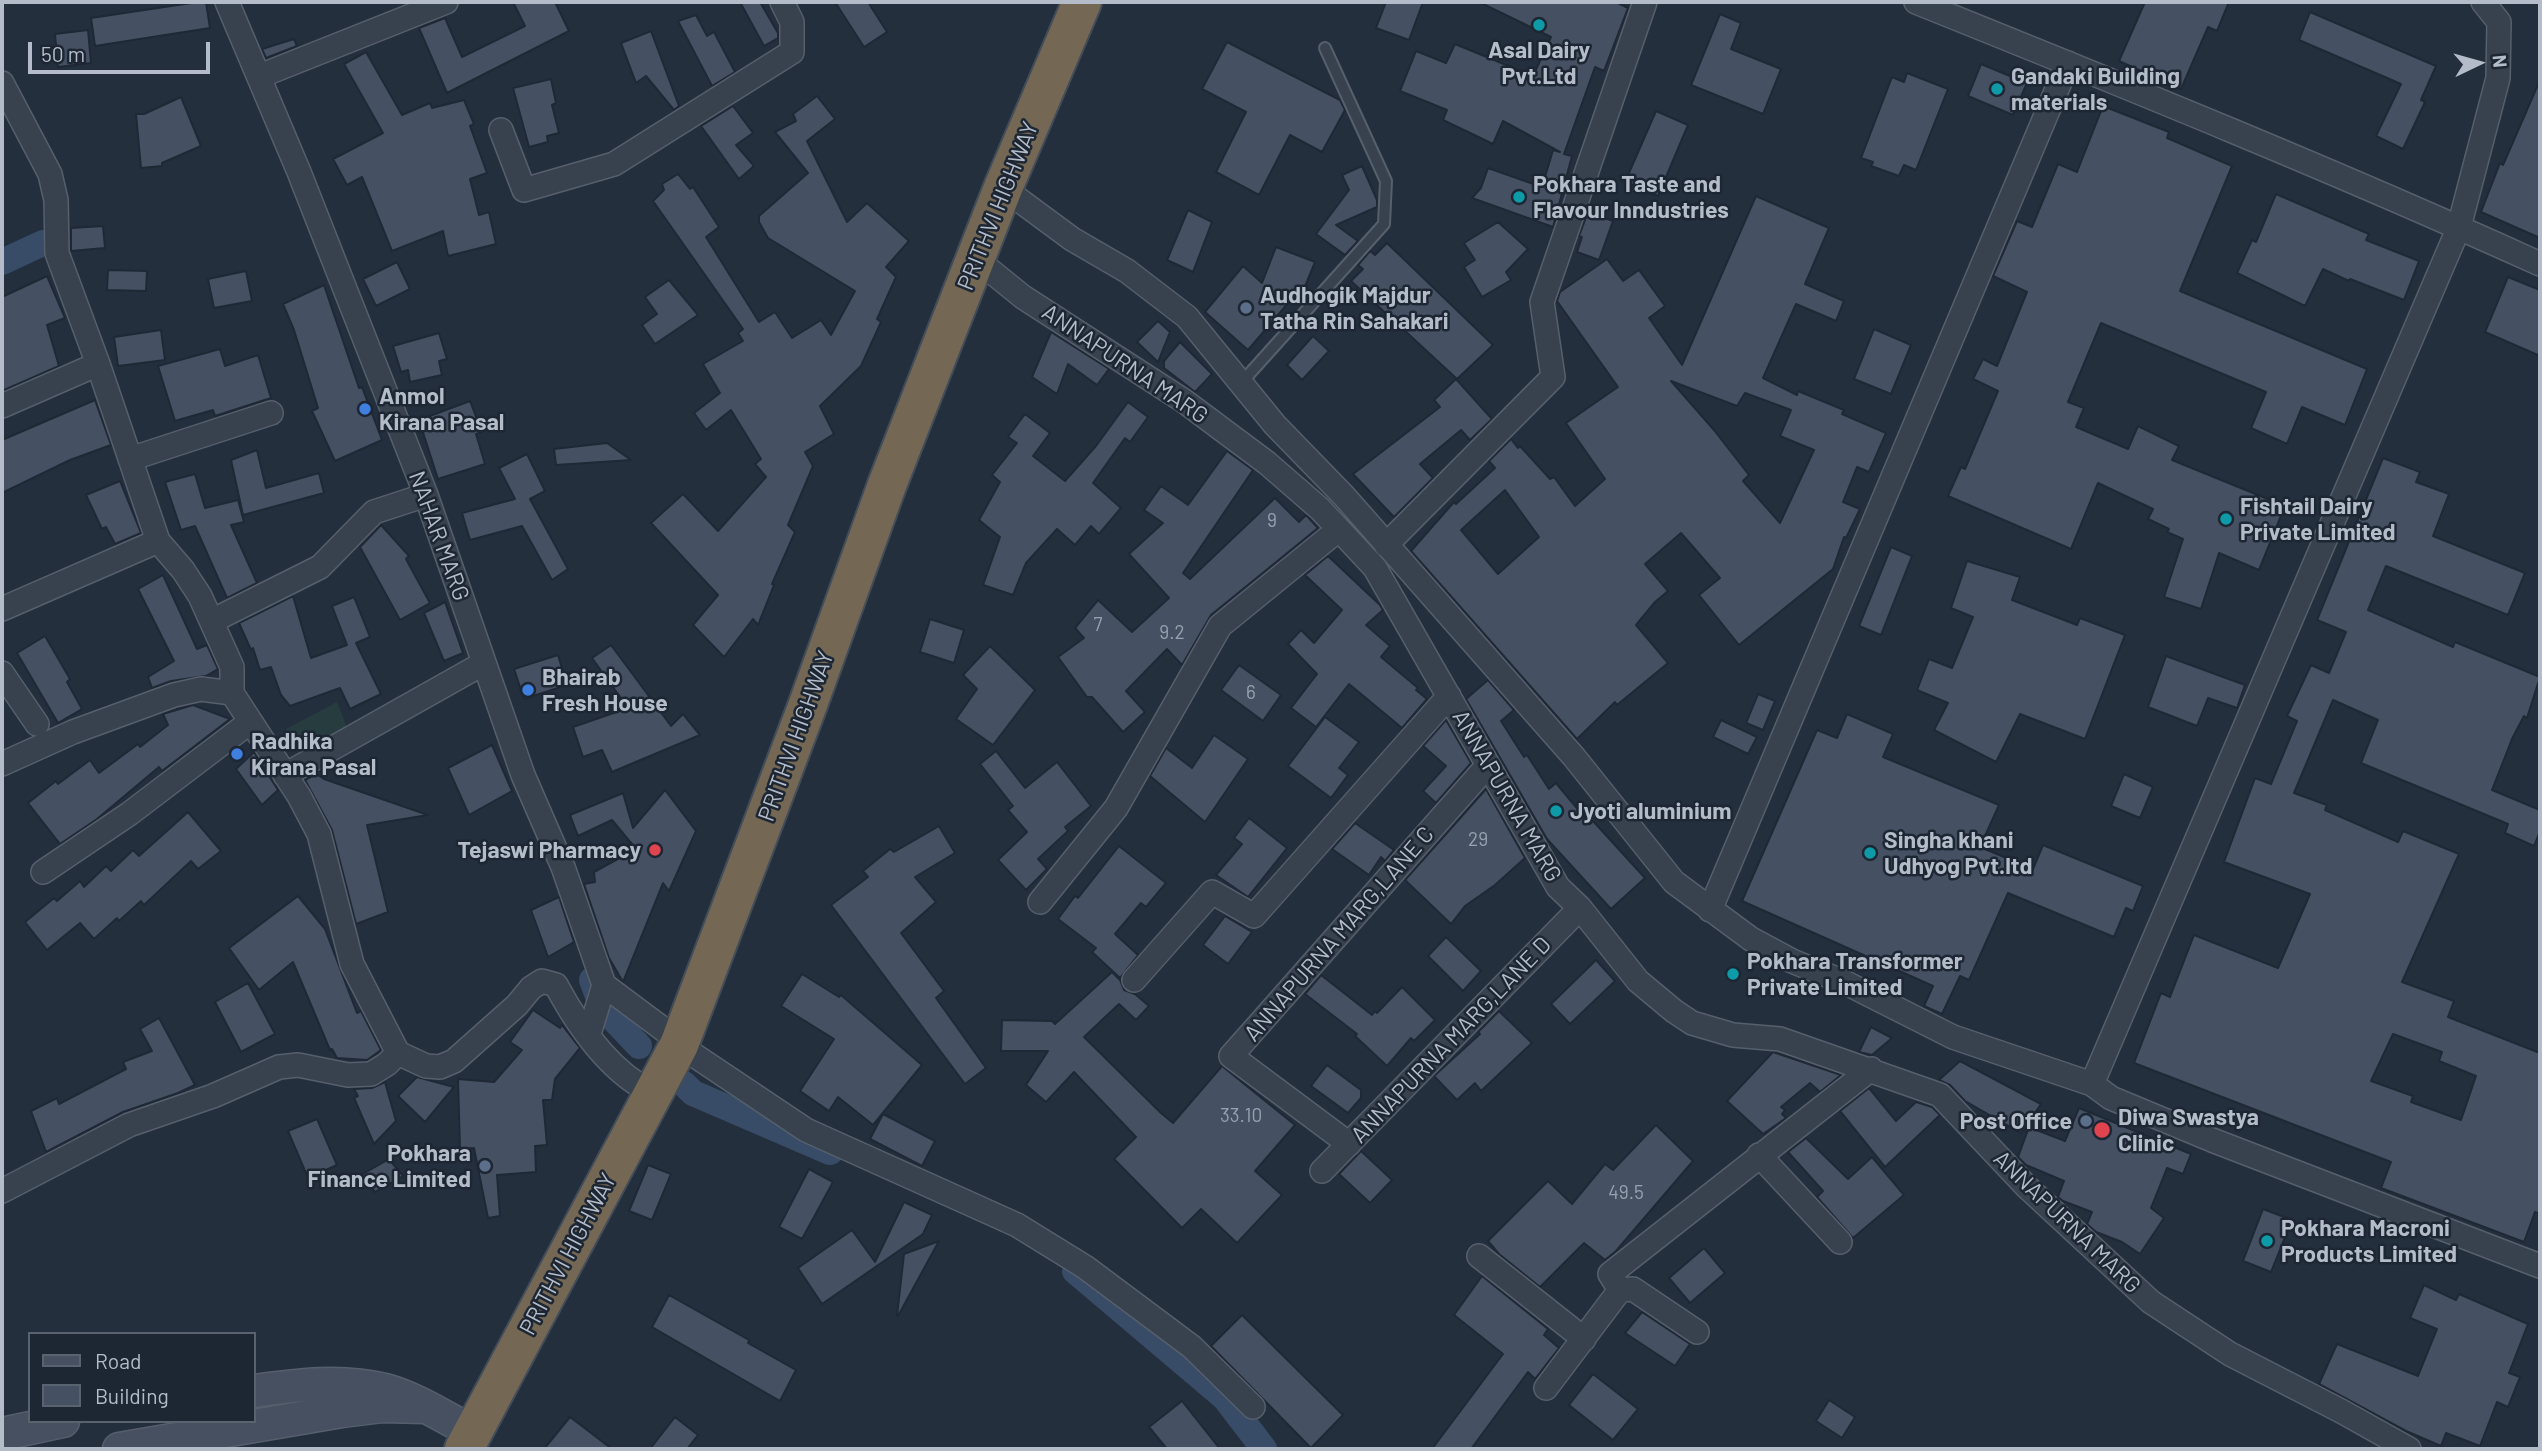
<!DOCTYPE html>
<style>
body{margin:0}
#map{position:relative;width:2542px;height:1451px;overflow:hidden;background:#242f3e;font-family:Barlow,sans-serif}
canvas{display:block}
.frame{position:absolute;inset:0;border:4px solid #b4bcc9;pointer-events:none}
.legend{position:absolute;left:28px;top:1332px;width:228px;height:91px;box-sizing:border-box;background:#1d2633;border:2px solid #59626f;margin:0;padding:9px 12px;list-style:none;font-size:21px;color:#b4bcc9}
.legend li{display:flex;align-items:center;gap:14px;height:35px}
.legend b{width:35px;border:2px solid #59626f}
.north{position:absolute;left:2444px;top:28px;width:70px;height:70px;-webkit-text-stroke:5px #1d2633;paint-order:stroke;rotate:85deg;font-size:19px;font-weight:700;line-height:28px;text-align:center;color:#b4bcc9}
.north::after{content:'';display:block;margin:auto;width:24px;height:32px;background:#b4bcc9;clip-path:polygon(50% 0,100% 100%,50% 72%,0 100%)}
.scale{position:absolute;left:28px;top:42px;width:182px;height:32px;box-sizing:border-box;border:4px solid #b4bcc9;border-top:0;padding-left:9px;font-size:21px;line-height:24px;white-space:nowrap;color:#b4bcc9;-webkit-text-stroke:5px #1d2633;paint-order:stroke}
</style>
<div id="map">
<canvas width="2542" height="1451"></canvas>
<div class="frame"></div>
<ul class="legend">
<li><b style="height:9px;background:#465061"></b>Road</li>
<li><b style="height:19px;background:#455162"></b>Building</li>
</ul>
<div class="north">N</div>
<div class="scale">50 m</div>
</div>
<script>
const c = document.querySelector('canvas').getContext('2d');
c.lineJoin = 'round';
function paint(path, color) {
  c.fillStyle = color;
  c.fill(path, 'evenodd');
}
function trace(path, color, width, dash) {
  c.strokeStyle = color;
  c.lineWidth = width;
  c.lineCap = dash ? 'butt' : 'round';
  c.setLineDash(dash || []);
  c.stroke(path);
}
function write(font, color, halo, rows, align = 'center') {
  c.font = font + ' Barlow,sans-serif';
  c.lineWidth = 5;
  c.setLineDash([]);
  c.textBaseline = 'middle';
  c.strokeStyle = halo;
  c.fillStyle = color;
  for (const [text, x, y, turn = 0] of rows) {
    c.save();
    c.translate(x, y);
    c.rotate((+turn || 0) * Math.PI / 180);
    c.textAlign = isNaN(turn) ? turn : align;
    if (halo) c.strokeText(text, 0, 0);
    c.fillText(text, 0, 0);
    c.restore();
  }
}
const green = new Path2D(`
 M337,702l11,28 -48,26 -14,-27z`);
const canal = new Path2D(`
 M2,262l41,-19
 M592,980l10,27 37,39
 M684,1084l9,9 137,59
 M1075,1271l150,127 39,51`);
const building = new Path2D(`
 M198,2h8l4,26 -115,18 -4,-28z
 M513,2h42l14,29 -122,62 -28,-65 26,-10 17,39 63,-31z
 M740,2h20l18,31v5l-14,8z
 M835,2h33l19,30 -23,15z
 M1386,2h37l-14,38 -33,-12z
 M1479,2h137l12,6 -24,63 -9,-4 -31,87 8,2 -19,71 -81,-29 9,-10 7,-20 54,19 11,-37 7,2 -57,-31 -10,23 -50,-24 4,-10 -47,-19 16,-40 30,12 9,-19 78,32 18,-39z
 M2145,2h84l-12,29 -9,-4 -27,62 -62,-28z
 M2310,12l126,54 -15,34 4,2 -22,47 -27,-13 25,-52 -102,-44z
 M1720,14l21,9 -10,26 50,20 -18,45 -72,-29z
 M696,15l11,21 7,-4 21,40 -23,14 -34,-65z
 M88,30l3,33 -33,4 -3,-33z
 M651,31l28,75 -5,4 -28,-34 -10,7 -15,-40z
 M294,39l3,7 -31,12 -4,-9z
 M1227,42l113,58 5,10 -23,42 -32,-17 -31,60 -43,-23 30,-60 -44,-23z
 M366,52l36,63 28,-12 2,5 32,-8 10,24 -4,2 17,47 -17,6 9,36 10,-3 7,32 -48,12 -5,-25 -51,20 -30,-74 -15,8 -14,-26 50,-26 -39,-69z
 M1981,64l46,19 -14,32 -45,-19z
 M1907,73l41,16 -32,81 -12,-5 -5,11 -28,-10 2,-4 -12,-4 31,-81 12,5z
 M551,79l5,24 -4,2 7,28 -12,3 1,6 -19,5 -16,-59z
 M2540,80v158l-59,-26 19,-49 3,2z
 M817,96l18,23 -28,22 40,81 20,-19 42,38 -23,26 10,10 -19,42 4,3 -20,44 -41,40 14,28 -29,18 8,14 -25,59 7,7 -23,52 2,1 -16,40 -5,-6 -29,38 -31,-32 25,-30 -67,-72 32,-29 35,37 48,-54 -11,-13 6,-5 -30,-49 -25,20 -12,-17 26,-20 -17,-29 40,-23 -5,-8 5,-4 -90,-128 11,-11 -2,-6 16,-10 12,15 3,-2 26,40 -13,10 53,85 16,-10 17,26 29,-18 10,15 24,-44 -87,-53 -9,-16v-6l49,-43 -33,-41 21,-11 -3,-7z
 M181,97l20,49 -39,17v3l-21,2 -5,-54h8z
 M733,106l20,27 -17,12 18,21 -15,13 -38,-53z
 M2103,106l66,26 -2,6 65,28 -52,125 187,78 -22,56 -43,-18 -15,37 -36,-16 15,-36 -165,-69 -33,79 16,6 -8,19 52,22 10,-23 41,20 -7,14 113,46 -26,64 -40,-17 -18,56 -37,-12 19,-58 -16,-7 2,-3 -21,-10 5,-10 -55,-26 -27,66 -123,-53 13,-29 4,2 33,-78 -25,-12 10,-20 14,7 30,-74 -34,-16 24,-55 15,6 26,-63 19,8z
 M1656,111l32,14 -30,71 -33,-14z
 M1362,166l15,34v7l-41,18 22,16 -13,14 -29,-21 33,-44 -7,-15z
 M2276,194l93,40 -3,6 53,21 -15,39 -54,-21 -1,2 -26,-12 -18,37 -68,-33 15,-33 4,2z
 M1756,196l73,32 -24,56 39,17 -8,20 -40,-17 -33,74 34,17 1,-4 46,19 -2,4 44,19 -17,39 -12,-5 -14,35 17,7 -14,29 -2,-1 -11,32 -94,76 -40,-50 21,-17 -39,-45 -36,31 23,27 -13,11 -19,23 32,38 -51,42 -2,-3 -38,37 -166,-188 43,-49 2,2 39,-36 -6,-7 22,-22 7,9 2,-2 30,33 4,-2 21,29 30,-27 -39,-56 52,-36 -61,-86 3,-9 47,-33 16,22 16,-11 26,36 -16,12 33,47zM1671,381l66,25 8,-13 46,17 -11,26 34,14 -34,73 -37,-42 6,-6 -35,-45zM1505,490l34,47 -41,37 -37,-44z
 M1188,210l24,12 -19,50 -26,-12z
 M1588,212l25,9 -14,39 -22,-8 5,-15 -3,-1z
 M1498,222l30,27 -22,23 5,8 -29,17 -18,-30 11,-7 -11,-17z
 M103,226l2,22 -34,3v-23z
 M1387,243l106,102 -36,34 -106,-98 12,-12 -5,-4 12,-14 5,4z
 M1276,247l39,15 -11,27 -3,-1 -53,62 -43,-38 38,-46 19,17z
 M397,262l13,27 -34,17 -13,-27z
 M108,270l39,1 -1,20 -39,-1z
 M246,271l6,30 -38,7 -6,-29z
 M47,276l18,42 -18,7 12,41 -57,25v-94z
 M2508,277l32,13v66l-55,-24z
 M669,280l29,35 -43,29 -13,-19 15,-11 -12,-17z
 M324,285l35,103 3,-1 20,53 -47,21 -23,-50 6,-3 -24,-78 -11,-26z
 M1158,321l12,11 -12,30 -21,-20z
 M1874,329l37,16 -20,49 -37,-15z
 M161,330l4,30 -47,6 -4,-29z
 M1051,332l58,37 -12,16 -29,-21 -11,30 -25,-17z
 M439,333l8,26 -8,2 3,14 -32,7 -2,-12 -7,2 -8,-26z
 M1313,336l16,15 -27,29 -15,-15z
 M1180,342l32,32 -17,18 -31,-24v-7z
 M220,349l5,17 33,-11 13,43 -56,18 -2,-6 -38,11 -17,-55z
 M1456,379l36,40 -22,21 -9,-10 -41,34 13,14 -39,39 -41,-43 87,-67 -6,-7z
 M95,400l16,45 -41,15 -68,33v-53z
 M470,401l12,31 -6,2 9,30 -47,15 -19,-59z
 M1128,402l20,15 -18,25 -5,-4 -32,45 28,25 -22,26 -8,-8 -16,19 -18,-16 -31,34 -13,32 -30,-10 17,-48 -21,-17 21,-38 -8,-7 25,-32 -9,-6 17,-23 25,19 -17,23 32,25 31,-35z
 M607,443l24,17 -75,5 -2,-16z
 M257,450l9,38 53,-15 5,20 -81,22 -12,-55z
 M1227,451l26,19 -70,103 7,6 85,-81 24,24 7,-7 12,13 -107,87 -29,50 -15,-16 -41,42 19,21 -22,20 -31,-35h-5l-29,-40 26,-19 -9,-10 23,-28 34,32 37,-34 -40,-44 34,-31 -19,-13 17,-24 27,19z
 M527,454l18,37 -15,8 38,70 -16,11 -30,-54 -52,14 -8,-27 53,-14 -16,-31z
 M2383,458l37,14 -4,10 33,12 -16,42 92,37 -17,42 -122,-49 -18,44 85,37 2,-5 85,35 -13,41 -3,-2 -12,23 -20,51 48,20v21l-6,15 -29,-13 3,-9 -147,-61 17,-43 -45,-20 -39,93 33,12 -2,5 73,32 5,-11 56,23 -57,128 52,19 -6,16 92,36v161l-5,-2 -11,30 -143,-54 10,-26 -257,-99 27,-70 9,4 24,-62 84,33 32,-74 -86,-32 31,-84 16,6 26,-63 -10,-5 24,-51 18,8 17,-41 -29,-12zM2393,1034l49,18 -3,9 37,15 -15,44 -50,-18 2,-6 -42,-15z
 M195,474l10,34 33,-8 6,22 -13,3 26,58 -30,15 -32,-72 -14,4 -16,-48z
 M120,481l21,52 -26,11 -9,-17 -4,2 -16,-34z
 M381,525l28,31 -3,3 24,44 -30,17 -40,-73z
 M1891,547l21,9 -31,79 -22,-9z
 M1328,556l52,49 3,5 -17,15 24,21 -9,11 37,31 -2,2 11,9 -25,29 -53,-44 -33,43 -25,-19 26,-34 -29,-30 13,-14 13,13 28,-33 -37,-35z
 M1967,561l53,16 -8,23 65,25 3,-7 45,17 -40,104 -65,-25 -24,48 -62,-32 14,-27 -31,-13 12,-31 23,9 21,-51 -22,-9z
 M163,575l34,74 10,-4 11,24 -12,7 -35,5 -19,7 -4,-11 26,-16 -36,-72z
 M293,596l18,62 36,-13 -15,-39 22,-9 16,40 -14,6 25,51 -31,15 -10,-21 -50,18 -9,-11 -10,-28 -11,3 -7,-22 -2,2 -12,-27z
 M445,602l18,51 -19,8 -20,-48z
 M930,619l34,11 -10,33 -34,-11z
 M45,636l25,43 -3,3 15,27 -24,14 -41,-70z
 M611,645l60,81 12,-12 17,21 -88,37 -10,-22 -19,7 -10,-30 55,-19 -36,-50z
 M990,646l45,44 -42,55 -37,-26 21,-30 -14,-14z
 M558,655l9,30 -43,14 -10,-30z
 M2166,656l79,29 -8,23 -29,-10 -11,28 -49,-19z
 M1239,665l42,30 -18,26 -42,-31z
 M1488,680l26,30 -13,11 23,36 3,-2 22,34 7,-6 34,41 3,-3 52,57 -34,31 -64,-70 -81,-140z
 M1758,694l17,7 -12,29 -17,-7z
 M193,705l37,14 -68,52 -3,-4 -62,52 -37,25 -32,-41 28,-22 2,3 32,-24 9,13 39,-29 2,3 28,-22 -5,-11z
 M1847,714l46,20 -10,23 116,48 -19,42 53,22 10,-24 100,41 -10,25 -7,-3 -12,29 -106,-44 -39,87 -9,-4 -18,38 -18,-8 9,-20 -191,-85 75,-171 20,8z
 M1325,717l34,25 -20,26 9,7 -17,23 -43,-32z
 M1446,720l25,43 -35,40 -13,-12 23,-25 -23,-20z
 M1721,720l36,17 -9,17 -35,-17z
 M1214,735l34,24 -43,63 -55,-46 16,-28 26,20z
 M492,745l20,46 -43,24 -21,-47z
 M996,751l29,37 32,-26 34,44 -26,21 3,4 -30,28 9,10 -21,21 -28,-30 29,-28 -19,-22 5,-4 -33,-42z
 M254,752l24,38 -16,15 -26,-36z
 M316,774l8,5 104,36 -61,10 21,87 -32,12 -24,-94 -27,-50z
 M2124,774l29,13 -13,31 -29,-12z
 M1486,789l39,69 -30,27 -30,21 -14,18 -46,-44z
 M665,790l31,41 -27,60 -6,-8 -40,99 -14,-24 -25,-74 11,-2 -1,-10 42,-23 -24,-29 -34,16 -8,-21 53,-22 10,35z
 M188,812l33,39 -23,18 -7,-8 -47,44 -3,-4 -22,20 -2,-3 -23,21 -14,-16 -33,27 -22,-28 29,-24 3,3 23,-20 4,6 22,-21 5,5 22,-21 6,6z
 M1249,818l38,30 -39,49 -32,-22 26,-31 -8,-6z
 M1355,823l39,27 -9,11 -4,-4 -12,18 -37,-26z
 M939,826l16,27 -40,24 21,25 -35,31 43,58 -8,7 50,70 -21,16 -134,-179 37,-28 -5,-6 27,-22 4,3z
 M1119,846l47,37 -20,24 -5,-4 -26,31 23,21 -18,23 -28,-26 4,-4 -38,-29 17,-23 3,2z
 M298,896l27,33 32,84 4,-2 20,39 -14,10 -30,-2 -5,-9 -2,1 -37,-88 -34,28 -30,-42z
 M559,897l15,45 -26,15 -17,-47z
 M1225,916l27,16 -24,32 -25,-19z
 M1446,937l35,34 -18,20 -35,-35z
 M1596,960l19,21 -45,43 -19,-20z
 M1112,972l8,8 4,10 11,4 14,12 -13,14 -17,-16 -35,33 77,76 12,10 49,-57 73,59 -40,46 27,24 -45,48 -36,-34 -19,19 -68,-69 22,-22 -62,-65 -28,30 -20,-17 22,-34h-47l1,-31 50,1 3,3z
 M802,974l37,23 2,-2 81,70 -49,60 -35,-28 -9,14 -29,-20 34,-52 -53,-33z
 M1321,975l51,40 3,-4 2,2 25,-26 33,33 -21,21 -3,-3 -24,28 -32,-30 2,-2 -52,-40z
 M248,983l27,51 -34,18 -26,-50z
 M533,1010l27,18 2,-3 18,23 -25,31 -3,21h-9l4,45 -12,1 1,26 -39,3 3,41 -12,2 -14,-70 -14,1 -2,-70 36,3 28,-32 -12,-8z
 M1499,1011l33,32 -51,48 -6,-8 -18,17 -23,-24 46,-42 -2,-2z
 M159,1018l36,67 -17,8 -55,19 -77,40 -15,-41 26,-13 2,6 67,-35 -3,-7 29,-11 -12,-22z
 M1871,1027l21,11 -20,17 -13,-3z
 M1773,1052l68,23 -21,17 -10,-9 -29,24 4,3 -3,4 4,4 -23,16 -36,-33z
 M1960,1061l81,43 -20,29 -56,-32 -15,-16 -11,-5z
 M1327,1065l34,25v8l-13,15 -37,-27z
 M417,1077l37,10 -29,35 -27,-26z
 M385,1082l11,39 -22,23 -20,-46 4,-2 -4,-7 18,-1z
 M1869,1088l27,33 20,-19 16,5 8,8 -55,52 -45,-56z
 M2079,1108l112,46 -8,20 -16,-6 -16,40 13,10 -24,36 -18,-12 -26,-10 -9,-8 5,-12 -29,-11 -5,-4 6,-16 -38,-16 -8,-8 11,-30 36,14z
 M883,1114l52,27 -13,25 -52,-27z
 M317,1119l20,46 -29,13 -20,-47z
 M1656,1125l37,36 -77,90 -11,9 -21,-17 -44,44 -41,-33 -11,-13 60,-60 24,23 33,-40 8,6z
 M1806,1138l42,41 24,-22 32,38 -51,43 -36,-41 6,-6 -35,-39z
 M1361,1151l31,29 -22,23 -31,-29z
 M389,1159l14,17 -28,16 -14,-17z
 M648,1165l23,9 -19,46 -23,-9z
 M809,1169l24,13 -31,57 -23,-12z
 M904,1202l28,13 -9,19 -101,70 -24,-36 54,-38 23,32z
 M2263,1209l29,11 -21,52 -28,-11z
 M939,1241l-41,75h-1l7,-62z
 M1704,1248l21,25 -35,30 -21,-25z
 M1482,1276l66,53 -4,6 15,13 -24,31 -7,-7 -57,77h-39l71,-95 -49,-39z
 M2424,1285l32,15 3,-6 69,30 -19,49 11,4 -12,30 -11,-5 -17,44 -34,-13 -5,13 -35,-15 -87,-47 18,-40 81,32 19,-47 -27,-11z
 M669,1295l80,45 -1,3 48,27 -16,31 -128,-74z
 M1642,1312l48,32 -15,22 -50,-33z
 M1242,1315l101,100 -32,33 -100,-102z
 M1593,1374l45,35 -25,31 -44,-35z
 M1829,1400l26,17 -13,21 -26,-17z
 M1182,1401l38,48h-53l-18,-22z
 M570,1417l42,32h-68z
 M675,1417l23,18 -11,14h-37z`);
const lane = new Path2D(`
 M1242,382l142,-158 2,-43 -61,-133`);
const street = new Path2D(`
 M227,2l72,170 127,323 97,280 40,92 41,118 63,47 12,13 127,85 211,95 68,42 107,80 61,60
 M1916,2c209,84 419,169 624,262
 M260,76l186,-74
 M2,83l48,91 6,26 1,53 41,111 60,177 25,29 17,26 32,71v26l67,103 20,38 33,130 46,89 28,13 14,1 14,-6 63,-56 14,-17 11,-7 14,4c22,41 55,88 97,108
 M501,130l23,60 90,-26 178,-112v-30l-10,-20
 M1003,188l69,51 55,32 60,46 88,108 69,71 230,261 100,125 77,57 41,22 52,21 109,55 139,47 19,14 101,42 328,126
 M976,259l47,38 161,104 83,62 53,46 55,59 183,319 22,21 58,73 36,30 18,12 41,12 47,4 160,56 87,92 124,115 79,52 111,57 68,38
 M2,406l96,-42
 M130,459l141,-46
 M1386,545l167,-168 -11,-75 103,-300
 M2,609l156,-68
 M212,621l108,-54 54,-55 52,-17
 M2,673l35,51
 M2,764l71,-32 101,-37 27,-6 31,4
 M285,775l199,-112
 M43,872l86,-58 121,-92
 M1040,902l76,-94 104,-182 118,-96
 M1710,910l358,-847
 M1134,980l78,-88 42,24 195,-220
 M589,1034l15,-49
 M2092,1084l367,-857 39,-149 1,-56 -16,-20
 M1349,1144l-118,-88 257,-291
 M1759,1155l81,87
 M1322,1171l258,-263
 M2,1191l127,-66 84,-29 66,-29 19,-2 50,10 23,-1 16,-10 11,-11
 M1479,1256l105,83
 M1620,1290l13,-1 64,43
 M1546,1388l74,-98 -10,-16 261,-205`);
const secondary = new Path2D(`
 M254,1391c43,-6 88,-12 131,-1 30,8 61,28 89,43
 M2,1434l61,-13
 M119,1449l223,-38 41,-5 42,1`);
const highway = new Path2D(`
 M464,1449l215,-404 128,-338 80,-222 116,-297 79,-186`);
const markers = [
 [1539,25,7,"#0f9aa8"],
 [1997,89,7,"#0f9aa8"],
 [1519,197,7,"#0f9aa8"],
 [1246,308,7,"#5c6f8a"],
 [365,409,7,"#3f7fe0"],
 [2226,519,7,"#0f9aa8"],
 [528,690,7,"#3f7fe0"],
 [237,754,7,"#3f7fe0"],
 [1556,811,7,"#0f9aa8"],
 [655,850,7,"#e0444e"],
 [1870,853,7,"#0f9aa8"],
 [1733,974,7,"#0f9aa8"],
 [2086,1121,7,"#5c6f8a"],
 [2102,1130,9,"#e0444e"],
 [485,1166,7,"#5c6f8a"],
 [2267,1241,7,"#0f9aa8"]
];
const numberNames = [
 ["9",1272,521],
 ["7",1098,625],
 ["9.2",1172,633],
 ["6",1251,693],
 ["29",1478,840],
 ["33.10",1241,1116],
 ["49.5",1626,1193]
];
const poiNames = [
 ["Asal Dairy",1539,50,"center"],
 ["Pvt.Ltd",1539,76,"center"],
 ["Gandaki Building",2011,76],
 ["materials",2011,102],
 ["Pokhara Taste and",1533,184],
 ["Flavour Inndustries",1533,210],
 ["Audhogik Majdur",1260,295],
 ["Tatha Rin Sahakari",1260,321],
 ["Anmol",379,396],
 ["Kirana Pasal",379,422],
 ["Fishtail Dairy",2240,506],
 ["Private Limited",2240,532],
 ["Bhairab",542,677],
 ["Fresh House",542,703],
 ["Radhika",251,741],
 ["Kirana Pasal",251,767],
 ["Jyoti aluminium",1570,811],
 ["Singha khani",1884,840],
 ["Udhyog Pvt.ltd",1884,866],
 ["Tejaswi Pharmacy",641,850,"right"],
 ["Pokhara Transformer",1747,961],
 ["Private Limited",1747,987],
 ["Diwa Swastya",2118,1117],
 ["Clinic",2118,1143],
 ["Post Office",2072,1121,"right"],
 ["Pokhara",471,1153,"right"],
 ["Finance Limited",471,1179,"right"],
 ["Pokhara Macroni",2281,1228],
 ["Products Limited",2281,1254]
];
const streetNames = [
 ["PRITHVI HIGHWAY",998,206,-68],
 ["ANNAPURNA MARG",1125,364,34],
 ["NAHAR MARG",439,536,70],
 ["PRITHVI HIGHWAY",796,736,-70],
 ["ANNAPURNA MARG",1507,796,60],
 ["ANNAPURNA MARG,LANE C",1339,934,-49],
 ["ANNAPURNA MARG,LANE D",1451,1040,-46],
 ["ANNAPURNA MARG",2067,1222,44],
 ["PRITHVI HIGHWAY",568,1254,-62]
];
paint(green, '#263c3f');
trace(canal, '#394c67', 26);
paint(building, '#455162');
trace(building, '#1f2835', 2);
trace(lane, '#565f6c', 14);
trace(street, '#565f6c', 26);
trace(secondary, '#565f6c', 35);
trace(highway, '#434c59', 42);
trace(lane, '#38414e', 10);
trace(street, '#38414e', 23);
trace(secondary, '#465061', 32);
trace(highway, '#746855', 38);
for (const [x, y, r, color] of markers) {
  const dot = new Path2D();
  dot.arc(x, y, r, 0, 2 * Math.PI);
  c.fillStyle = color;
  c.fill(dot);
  trace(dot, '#1d2633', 2.5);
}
write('19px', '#98a1af', null, numberNames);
write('bold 23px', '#b4bcc9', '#1d2633', poiNames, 'left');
write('23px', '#b4bcc9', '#1d2633', streetNames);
</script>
